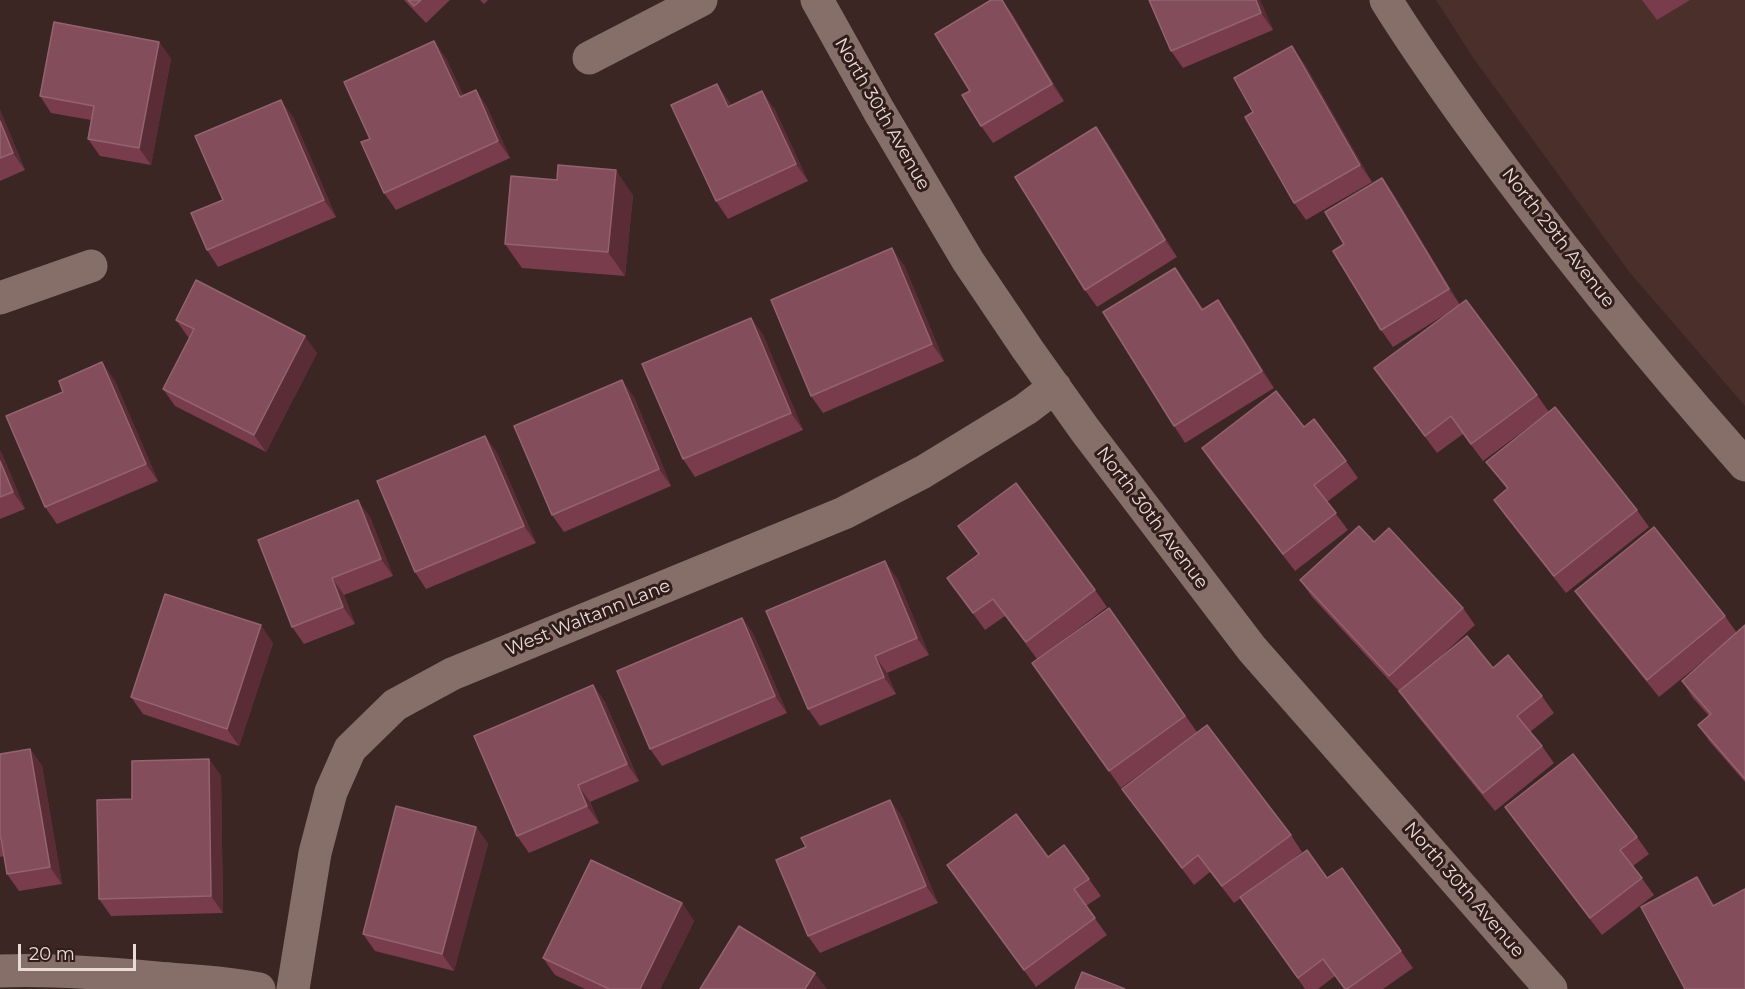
<!DOCTYPE html>
<style>
body{margin:0}
#map{position:relative;width:1745px;height:989px;overflow:hidden;background:#3b2623;font-family:Montserrat,sans-serif}
canvas{display:block}
.scale{position:absolute;left:18px;top:944px;width:118px;height:27px;box-sizing:border-box;border:3px solid #e9dbd8;border-top:0;padding-left:8px;font-size:18px;line-height:21px;white-space:nowrap;color:#e9dbd8;-webkit-text-stroke:4px #301d19;paint-order:stroke}
</style>
<div id="map">
<canvas width="1745" height="989"></canvas>
<div class="scale">20 m</div>
</div>
<script>
const c = document.querySelector('canvas').getContext('2d');
c.lineJoin = 'round';
function paint(path, color) {
  c.fillStyle = color;
  c.fill(path, 'evenodd');
}
function trace(path, color, width, dash) {
  c.strokeStyle = color;
  c.lineWidth = width;
  c.lineCap = dash ? 'butt' : 'round';
  c.setLineDash(dash || []);
  c.stroke(path);
}
function write(font, color, halo, rows, align = 'center') {
  c.font = font + ' Montserrat,sans-serif';
  c.lineWidth = 6;
  c.setLineDash([]);
  c.textBaseline = 'middle';
  c.strokeStyle = halo;
  c.fillStyle = color;
  for (const [text, x, y, turn = 0] of rows) {
    c.save();
    c.translate(x, y);
    c.rotate((+turn || 0) * Math.PI / 180);
    c.textAlign = isNaN(turn) ? turn : align;
    if (halo) c.strokeText(text, 0, 0);
    c.fillText(text, 0, 0);
    c.restore();
  }
}
const built = new Path2D(`
 M1436,0h309v406l-115,-133 -156,-214z`);
const minor = new Path2D(`
 M817,0l62,111 89,150 60,89 57,80 167,219 299,340
 M589,58l112,-58
 M0,298l91,-32
 M0,971c52,-2 105,2 157,7 34,3 68,4 102,11
 M293,989l22,-136 16,-61 19,-43 45,-44 57,-31 392,-161 79,-41 103,-63 29,-22`);
const tertiary = new Path2D(`
 M1386,0c27,44 57,86 87,128 85,117 176,229 272,337`);
const wall = new Path2D(`
 M404,0h46l-24,23z
 M480,0h8l-4,4z
 M1149,0h111l13,30 -90,38 -12,-17z
 M1642,0h48l-33,20z
 M1011,12l53,89 -71,42 -12,-17 -11,-35z
 M159,42l12,17 -20,106 -51,-9 -12,-17 3,-19 -40,-7 -11,-17z
 M446,58l17,37 13,-5 11,17 23,51 -114,52 -12,-17 -14,-54z
 M1304,63l68,119 -66,38 -12,-17 -41,-91z
 M729,101l2,4 43,3 34,73 -80,38 -12,-18z
 M0,110l25,60 -25,11z
 M293,117l43,100 -118,50 -11,-17 16,-50z
 M1096,127l12,17 69,113 -80,50 -12,-17z
 M1382,178l12,17 66,110 77,90 12,17 88,98 12,17 -83,66 -60,-76 -12,-17 13,-11 -21,-27 51,-41 -54,40 -20,-27 -26,19 -63,-85 72,-54 -53,33 -12,-17 -37,-86z
 M633,195l-8,81 -103,-8 -17,-24z
 M904,265l40,96 -121,52 -12,-17z
 M1175,268l28,41 27,8 44,71 -89,55 -11,-17z
 M751,318l12,17 40,95 -108,47 -12,-18z
 M176,320l141,33 -51,99 -91,-46 -12,-17 26,-51 -1,-1z
 M114,379l44,102 -101,43 -12,-17z
 M634,397l37,89 -107,46 -12,-17z
 M1304,427l42,34 12,17 -31,24 21,28 -53,41 -81,-105 -12,-18z
 M485,436l12,17 39,90 -110,46 -11,-17z
 M0,451l2,3 23,55 -25,10z
 M370,517l23,59 -49,19 11,29 -51,20 -12,-17z
 M958,526l137,64 12,17 -69,52 71,-51 88,124 94,103 11,17 -15,12 40,14 15,-10 71,100 -30,21h-39l-9,-13 -17,13h-13l-64,-91 -7,5 -24,-31 -16,13 -72,-96 45,-34 -46,33 -89,-125 5,-4 -32,-43 -20,14 -38,-52 32,-24z
 M1374,542l89,66 12,17 -38,35 56,8 49,28 12,17 -24,19 12,14 12,17 -59,48 -84,-103 -12,-17 -87,-94 -12,-17z
 M897,578l32,77 -42,18 9,21 -76,32 -12,-17z
 M1575,591l150,25 12,17 8,-8v157l-35,-40 -12,-17 11,-9 -16,-18 -11,-17 35,-31 -58,47 -72,-89z
 M742,618l12,17 33,78 -125,53 -12,-17z
 M273,643l-34,103 -96,-32 -12,-17z
 M593,685l12,17 34,79 -49,21 9,21 -70,30 -12,-17z
 M30,749l12,17 20,118 -43,7 -12,-17 -3,-18 -4,1v-103z
 M209,759l12,17 2,137 -112,3 -12,-17z
 M890,800l12,17 36,86 -118,50 -12,-17 -2,-89z
 M1505,807l132,30 12,17 -16,12 21,29 -52,40 -85,-111z
 M476,827l12,17 -34,127 -79,-20 -12,-17z
 M1048,857l41,22 12,17 -15,10 21,29 -71,52 -89,-122z
 M682,903l12,18 -34,68h-75l-30,-14 -12,-17z`);
const shadedWall = new Path2D(`
 M1002,0l9,12 53,89 -12,-17z
 M1256,0h4l13,30 -12,-17z
 M434,41l12,17 26,56 -12,-17z
 M159,42l12,17 -20,106 -12,-17z
 M1292,46l12,17 68,119 -12,-17z
 M717,84l12,17 11,23 -12,-17z
 M476,90l11,17 23,51 -12,-17z
 M762,91l12,17 34,73 -12,-17z
 M281,100l12,17 43,100 -12,-17z
 M0,110l25,60 -12,-17 -13,-32z
 M1096,127l12,17 69,113 -12,-17z
 M616,170l17,25 -8,81 -17,-24z
 M1382,178l12,17 67,111 -12,-17z
 M892,248l12,17 40,96 -12,-17z
 M1175,268l12,17 27,42 -12,-17z
 M1218,300l12,17 44,71 -12,-17z
 M751,318l12,17 40,95 -12,-17z
 M305,336l12,17 -51,99 -12,-17z
 M102,362l12,17 44,102 -12,-17z
 M622,380l12,17 37,89 -12,-17z
 M485,436l12,17 39,90 -12,-17z
 M0,451l2,3 23,55 -12,-17 -13,-31z
 M358,500l12,17 23,59 -12,-17z
 M885,561l12,17 32,77 -12,-17z
 M332,578l12,17 11,29 -12,-17z
 M742,618l12,17 33,78 -12,-17z
 M261,625l12,18 -34,103 -12,-17z
 M875,656l12,17 9,21 -12,-17z
 M593,685l12,17 34,79 -12,-17z
 M30,749l12,17 20,118 -12,-17z
 M209,759l12,17 2,137 -12,-17z
 M578,785l12,17 9,21 -12,-17z
 M890,800l12,17 36,86 -12,-17z
 M476,827l12,17 -34,127 -12,-17z
 M1697,877l11,17 17,29 -12,-17z
 M682,903l12,18 -34,68h-20z
 M815,973l12,16h-22z`);
const building = new Path2D(`
 M408,0h13l-7,6z
 M991,0h11l50,84 -71,42 -19,-31 8,-4 -35,-57z
 M1149,0h107l5,13 -90,38z
 M54,22l105,20 -20,106 -51,-9 6,-33 -54,-10z
 M434,41l26,56 16,-7 22,51 -114,52 -23,-51 9,-3 -26,-57z
 M1292,46l68,119 -66,38 -49,-86 8,-5 -19,-34z
 M717,84l11,23 34,-16 34,73 -80,37 -45,-96z
 M281,100l43,100 -117,50 -16,-37 32,-13 -28,-64z
 M0,121l13,32 -13,5z
 M1096,127l69,113 -80,50 -70,-113z
 M558,165l58,5 -8,82 -103,-8 6,-68 46,4z
 M1382,178l67,111 -68,41 -48,-79 11,-7 -19,-32z
 M892,248l40,96 -121,52 -40,-96z
 M1175,268l27,42 16,-10 44,71 -88,55 -71,-114z
 M196,280l109,56 -51,99 -91,-46 31,-60 -18,-9z
 M1466,300l71,95 -66,49 -20,-28 -26,20 -51,-68z
 M751,318l40,95 -108,46 -41,-95z
 M102,362l44,102 -101,43 -39,-91 57,-24 -4,-11z
 M622,380l37,89 -107,46 -38,-89z
 M1276,391l28,36 10,-8 32,42 -32,24 22,28 -53,41 -81,-106z
 M1555,407l82,103 -83,66 -60,-76 14,-12 -22,-26z
 M485,436l39,90 -109,46 -38,-91z
 M0,461l13,31 -13,5z
 M1016,483l79,107 -69,52 -33,-43 -20,14 -26,-35 32,-24 -21,-28z
 M358,500l23,59 -49,19 11,29 -51,20 -34,-87z
 M1359,526l15,16 15,-14 74,80 -74,68 -89,-96z
 M1654,527l71,89 -78,64 -72,-89z
 M885,561l32,77 -42,18 9,21 -76,32 -42,-98z
 M165,594l96,31 -34,104 -96,-32z
 M1109,608l76,108 -76,55 -77,-108z
 M742,618l33,78 -125,53 -33,-78z
 M1745,625v154l-47,-54 13,-11 -29,-33z
 M1467,636l26,32 15,-13 34,41 -25,20 25,30 -59,47 -84,-102z
 M593,685l34,79 -49,21 9,21 -70,30 -43,-100z
 M1207,725l84,110 -69,51 -24,-31 -16,13 -60,-79z
 M30,749l20,118 -43,7 -6,-36h-1v-84z
 M1573,754l64,83 -17,13 22,28 -52,40 -85,-111z
 M209,759l2,137 -112,3 -2,-99 35,-1v-38z
 M890,800l36,86 -118,50 -32,-76 30,-13 -5,-9z
 M396,806l80,21 -34,127 -79,-20z
 M1016,814l32,43 16,-12 25,34 -15,10 21,29 -71,52 -77,-105z
 M1307,850l20,28 15,-10 59,83 -54,38h-2l-22,-30 -25,19 -58,-81z
 M591,860l91,43 -42,86h-31l-66,-31z
 M1697,877l16,29 32,-17v100h-60l-44,-82z
 M739,926l76,47 -10,16h-105z
 M1082,972l43,17h-50z`);
const streetNames = [
 ["North 30th Avenue",882,114,60],
 ["North 29th Avenue",1558,238,52],
 ["North 30th Avenue",1152,518,53],
 ["West Waltann Lane",588,618,-22],
 ["North 30th Avenue",1464,890,49]
];
paint(built, '#4a2f2b');
trace(minor, '#866e69', 33);
trace(tertiary, '#866e69', 33);
paint(wall, '#783c4d');
paint(shadedWall, '#5a2c36');
paint(building, '#844d5c');
trace(building, '#946370', 1.5);
write('18px', '#e9dbd8', '#301d19', streetNames);
</script>
